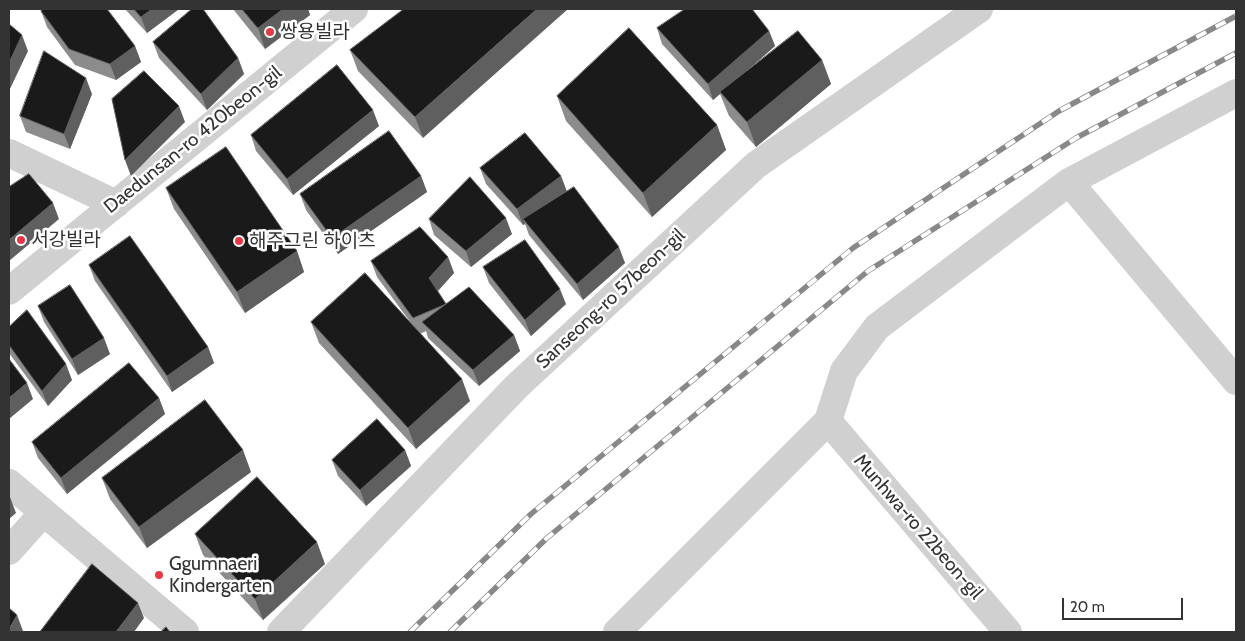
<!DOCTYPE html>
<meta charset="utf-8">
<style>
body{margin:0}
#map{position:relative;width:1245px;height:641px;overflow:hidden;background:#fff;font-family:Cabin,sans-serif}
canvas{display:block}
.frame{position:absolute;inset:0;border:10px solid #333;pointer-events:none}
.scale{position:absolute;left:1062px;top:598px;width:121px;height:22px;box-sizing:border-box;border:2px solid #333;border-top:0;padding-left:6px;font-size:15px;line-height:18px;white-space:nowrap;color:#333;-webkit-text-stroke:4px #fff;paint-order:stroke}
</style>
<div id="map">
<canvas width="1245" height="641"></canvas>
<div class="frame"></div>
<div class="scale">20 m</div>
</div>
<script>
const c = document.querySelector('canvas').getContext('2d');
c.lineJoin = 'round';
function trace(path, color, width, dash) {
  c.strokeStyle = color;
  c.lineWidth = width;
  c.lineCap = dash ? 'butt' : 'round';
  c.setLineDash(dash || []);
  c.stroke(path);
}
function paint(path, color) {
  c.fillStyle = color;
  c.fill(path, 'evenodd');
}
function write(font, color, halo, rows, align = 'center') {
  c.font = font + ' Cabin,"Noto Sans KR",sans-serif';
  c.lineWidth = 5;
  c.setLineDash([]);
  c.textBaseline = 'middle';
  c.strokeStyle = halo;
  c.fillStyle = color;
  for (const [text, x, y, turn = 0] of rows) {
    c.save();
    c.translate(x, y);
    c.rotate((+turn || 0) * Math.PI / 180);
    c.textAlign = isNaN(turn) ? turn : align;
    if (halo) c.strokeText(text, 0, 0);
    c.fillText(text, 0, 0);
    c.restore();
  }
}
const street = new Path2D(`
 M9,153l107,51
 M1069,182l167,199
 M9,291l345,-282
 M828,421l180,211
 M9,483l176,149
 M9,551l34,-38
 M281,632l236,-246 239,-221 223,-156
 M617,632l211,-211 16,-50 33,-44 192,-145 167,-89`);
const rail = new Path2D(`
 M410,632l121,-118 322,-266 206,-137 177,-95
 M450,632l97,-94 321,-267 208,-133 160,-85`);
const wall = new Path2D(`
 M125,9h54l-32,24z
 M233,9h75l2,6 -45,34z
 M404,9l19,129 -65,-67 -8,-21z
 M41,11l94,35 6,16 -25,18 -41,-15 -28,-38z
 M657,28l112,3 6,15 -28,25 75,-11 9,24 -75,63 -27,-31 -9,-22 -7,6 -51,-56z
 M153,42l85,16 6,16 -37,36 -48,-52z
 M92,94l-22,55 -44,-17 -6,-16z
 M557,96l160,29 9,25 -74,67 -86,-96z
 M379,126l-86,69 -37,-44 -5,-16z
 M480,168l81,8 6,16 58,71 -42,37 -54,-65 -4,-11 -2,1 -37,-41z
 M421,176l6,16 -89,62 -32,-44 -6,-16z
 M166,188l131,63 7,21 -59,41 -71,-104z
 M429,219l83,15 -41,33 -37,-32z
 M448,257l6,16 -16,18 8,13 68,31 6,16 -41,35 -51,-48 -2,-7 -6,3 50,67 -54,48 -97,-106 -8,-21 103,5 -37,-50 -6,-16z
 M89,265l119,82 6,16 -42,29 -77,-111z
 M483,267l83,37 -35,32 -42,-53z
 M38,306l72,48 -32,21 -34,-53z
 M9,327l63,53 -24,26 -39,-53z
 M159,398l6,16 -98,80 -29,-36 -6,-16z
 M405,450l6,16 -45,40 -28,-30 -6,-16z
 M251,472l-104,76 -37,-49 -8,-21z
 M195,534l130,30 -62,56 -60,-65z`);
const shadedWall = new Path2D(`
 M152,9h27l-32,24 -6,-16z
 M283,9h25l2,6 -45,34 -7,-21z
 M537,9h31l-145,129 -8,-21z
 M769,31l6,15 -54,47 -1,-1v2l-7,6 -5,-16z
 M22,35l6,16 -19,40v-28z
 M135,46l6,16 -25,18 -6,-16z
 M238,58l6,16 -37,36 -6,-16z
 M822,60l9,24 -75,63 -9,-25z
 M86,78l6,16 -22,55 -6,-15z
 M179,106l6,16 -54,54 -6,-16z
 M373,110l6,16 -86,69 -6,-16z
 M717,125l9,25 -74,67 -9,-24z
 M421,176l6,16 -89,62 -6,-16z
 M561,176l6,16 -44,27 2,5 -2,1 -6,-16z
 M53,203l6,16 -50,42v-21z
 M506,218l6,16 -41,33 -5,-16z
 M619,247l6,16 -42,37 -6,-16z
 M297,251l7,21 -59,41 -8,-21z
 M448,257l6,16 -19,21 -6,-16z
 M560,289l6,15 -35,32 -6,-16z
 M514,335l6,16 -41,35 -6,-16z
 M104,338l6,16 -32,21 -6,-16z
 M208,347l6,16 -42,29 -5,-16z
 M66,364l6,16 -24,26 -6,-15z
 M462,379l8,22 -54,48 -8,-21z
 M27,383l6,16 -24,20v-21z
 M159,398l6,16 -98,80 -6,-16z
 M243,450l8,22 -104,76 -8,-21z
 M405,450l6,16 -45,40 -6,-16z
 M10,497l6,16 -7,6v-21z
 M317,542l8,22 -62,56 -8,-21z
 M138,603l6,15 -10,14h-18z
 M17,615l6,16 -1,1h-13v-3z`);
const building = new Path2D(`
 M43,9h64l28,37 -25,18 -41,-15 -28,-38z
 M134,9h18l-11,8z
 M192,9h11l35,49 -37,36 -48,-52z
 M242,9h41l-25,19z
 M404,9h133l-122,108 -65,-67z
 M685,9h67l17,22 -61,53 -51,-56z
 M9,24l13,11 -13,28z
 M629,28l88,97 -74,68 -86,-97z
 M798,31l24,29 -75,62 -27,-30z
 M44,51l42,27 -22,56 -44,-18z
 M337,65l36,45 -86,69 -36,-44z
 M144,71l35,35 -54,54 -13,-61z
 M389,131l32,45 -89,62 -32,-44z
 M525,133l36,43 -44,33 -37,-41z
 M226,147l71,104 -60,41 -71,-104z
 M29,174l24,29 -44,37v-53z
 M470,177l36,41 -40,33 -37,-32z
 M574,187l45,60 -42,37 -54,-65z
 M420,227l28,30 -19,21 17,26 23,-17 45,48 -41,35 -51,-48 24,-18 -33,14 -42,-57z
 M130,236l78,111 -41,29 -78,-111z
 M525,240l35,49 -35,31 -42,-53z
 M365,273l97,106 -54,49 -97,-106z
 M70,285l34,53 -32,21 -34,-53z
 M27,310l39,54 -24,27 -33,-46v-18z
 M9,359l18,24 -18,15z
 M129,363l30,35 -98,80 -29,-36z
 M205,400l38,50 -104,77 -37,-49z
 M377,419l28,31 -45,40 -28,-30z
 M257,477l60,65 -62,57 -60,-65z
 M92,564l46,39 -22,29h-76z
 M9,608l8,7 -8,14z
 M166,627l4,5h-9z`);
const markers = [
 [270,32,5,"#e63946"],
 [21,240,5,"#e63946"],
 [239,241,5,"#e63946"],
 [159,575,5,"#e63946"]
];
const poiNames = [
 ["쌍용빌라",280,32],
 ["서강빌라",31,240],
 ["해주그린 하이츠",249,241],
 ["Ggumnaeri",169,564],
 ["Kindergarten",169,586]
];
const streetNames = [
 ["Daedunsan-ro 420beon-gil",193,140,-39],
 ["Sanseong-ro 57beon-gil",611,299,-43],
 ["Munhwa-ro 22beon-gil",918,527,49]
];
trace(street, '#d0d0d0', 28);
trace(rail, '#888', 5.5);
trace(rail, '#fff', 4, [11]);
paint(wall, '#8c8c8c');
paint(shadedWall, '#5f5f5f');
paint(building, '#1a1a1a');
trace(building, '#5f5f5f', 1);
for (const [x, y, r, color] of markers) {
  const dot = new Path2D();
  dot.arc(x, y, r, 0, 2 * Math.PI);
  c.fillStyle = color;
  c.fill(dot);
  trace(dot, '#fff', 2);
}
write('19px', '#333', '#fff', poiNames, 'left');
write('19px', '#333', '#fff', streetNames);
</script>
